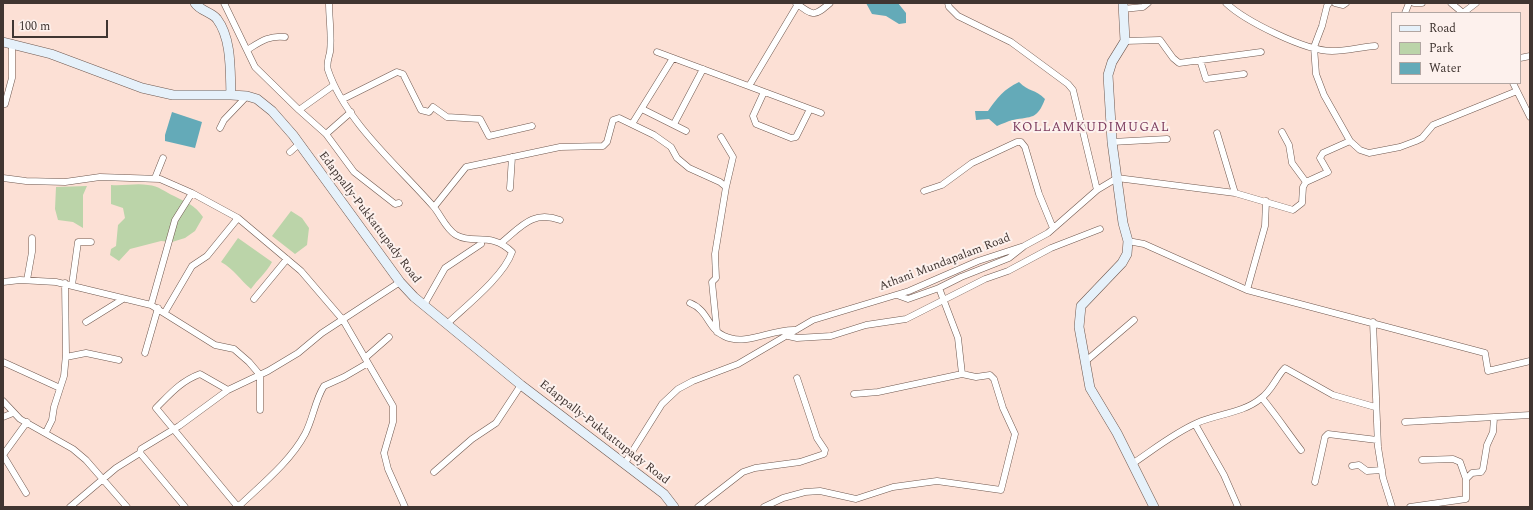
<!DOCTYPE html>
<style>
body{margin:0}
#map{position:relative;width:1533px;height:510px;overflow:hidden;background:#fce0d5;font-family:Spectral,serif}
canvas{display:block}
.frame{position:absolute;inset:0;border:4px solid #403531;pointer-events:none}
.legend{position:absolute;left:1391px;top:12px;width:130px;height:72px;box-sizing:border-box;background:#fdf1ed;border:1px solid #b1a6a2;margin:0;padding:5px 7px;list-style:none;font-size:12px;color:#403531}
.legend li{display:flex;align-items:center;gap:8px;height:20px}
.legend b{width:20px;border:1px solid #b1a6a2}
.scale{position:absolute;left:12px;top:20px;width:96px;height:18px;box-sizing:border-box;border:2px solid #403531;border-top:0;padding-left:5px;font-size:12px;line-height:14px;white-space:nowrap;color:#403531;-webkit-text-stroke:3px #fdf1ed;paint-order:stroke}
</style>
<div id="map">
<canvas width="1533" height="510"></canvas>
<div class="frame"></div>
<ul class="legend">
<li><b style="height:5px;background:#e6f1fa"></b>Road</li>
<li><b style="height:11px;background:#bbd4a9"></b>Park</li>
<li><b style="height:11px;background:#64aab8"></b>Water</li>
</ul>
<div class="scale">100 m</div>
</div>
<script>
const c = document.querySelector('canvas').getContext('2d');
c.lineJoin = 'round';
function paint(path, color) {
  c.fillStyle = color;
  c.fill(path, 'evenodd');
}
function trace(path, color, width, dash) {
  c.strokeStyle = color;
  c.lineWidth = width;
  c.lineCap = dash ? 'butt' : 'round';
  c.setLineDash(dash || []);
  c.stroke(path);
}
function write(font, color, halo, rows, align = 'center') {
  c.font = font + ' Spectral,serif';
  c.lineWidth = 4;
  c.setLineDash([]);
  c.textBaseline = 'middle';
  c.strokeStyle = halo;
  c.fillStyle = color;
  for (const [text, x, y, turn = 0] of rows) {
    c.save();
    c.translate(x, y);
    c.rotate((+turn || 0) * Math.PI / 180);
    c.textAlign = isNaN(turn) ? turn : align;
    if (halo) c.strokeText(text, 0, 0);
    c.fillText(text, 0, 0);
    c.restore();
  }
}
const green = new Path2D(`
 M111,185c13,1 25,-2 37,0 11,1 17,7 26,11 12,6 21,9 29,21l-8,14 -10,7 -13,4 -11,-1 -31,8 -11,12 -9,-6 1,-6 5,-3 2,-21 7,-7 -2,-10 -12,-4z
 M87,186l-4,9v33l-10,-6 -15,-2 -3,-11 1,-22z
 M291,211l11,7 7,10 -2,17 -12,9 -23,-18z
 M238,238l34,24c-6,11 -14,17 -21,27 -11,-9 -17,-20 -30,-27z`);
const water = new Path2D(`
 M866,3h32l8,10v10l-7,1 -13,-8 -14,-2z
 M1019,82c10,10 16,7 26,17 -8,21 -13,17 -32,21 -5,1 -11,4 -16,6l-8,-7 -13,1 -1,-9h13c9,-13 16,-22 31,-29z
 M172,112l30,10 -7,26 -30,-7v-6z`);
const street = new Path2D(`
 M224,3l31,64 44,43 27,24 28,38 41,32 4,-1
 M329,3c0,16 3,33 1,49 -1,5 -4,12 -2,18 17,51 70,96 105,136 8,9 12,22 23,29 17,10 35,-4 56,17 -8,24 -46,54 -64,71
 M796,3c17,13 18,14 34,0
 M948,3l1,4 9,9 53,26 57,42 5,6 24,100
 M1226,3c19,18 79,48 106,48 14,0 29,-4 43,-5
 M1329,3l-2,3 -5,20 -8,21 2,27 8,21 26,46 10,9 9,3 31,-6 16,-6 6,-3 11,-13 84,-34
 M1335,3l8,2 3,-2
 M1414,3h8
 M1451,3l12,10
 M1123,9l20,-2 5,-4
 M1405,13l4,-10
 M1463,13l13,-10
 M1125,41l35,-1 13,18 6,5 82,-11
 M247,50c13,-8 22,-15 38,-13
 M657,52l164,61
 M1520,58l10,-2
 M1200,60l6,19 38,-5
 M1513,83l17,34
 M749,86l49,-82
 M764,92l-11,24 3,8 35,14 5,-1 14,-28
 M343,99l54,-27 6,2 18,36 8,2 4,-5 14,10 33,2 9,17 43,-10
 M5,104l7,-26v-35
 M642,109l44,22
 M299,110l35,-25
 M632,124l41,-66
 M674,124l29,-55
 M220,128l4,-8 23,-24
 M1217,133l18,60
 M326,134l25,-22
 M721,137l12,20 -7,30
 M1112,142l55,-3
 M290,152l9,-8
 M3,178l23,3 39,1 35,-5 60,2 32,14 46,25 63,53 42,49 50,86v16l-9,31 4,16 17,38
 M155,178l8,-20
 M1306,182l22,-10 -8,-14 3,-5 27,-12
 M510,188l2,-31
 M924,191l18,-6 30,-22 45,-21h4l4,5 14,47 14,34
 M434,207l32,-40 94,-20 43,-1 4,-4 6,-22 6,-2 35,17 17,12 6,11 12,10 31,14 6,5 -11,67 1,24 -4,4 5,50
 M1128,241l16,3 103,46 238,63 3,18 42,-10
 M501,243c20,-16 31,-33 59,-23
 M27,280l5,-28v-14
 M3,282l17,-2 36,2 95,23 64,40 19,4 15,13 11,13v35
 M72,285l6,-43h13
 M1247,290l18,-64 1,-25
 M897,295l11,4 31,-11
 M254,299l33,-40
 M690,303c18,7 18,26 34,33 22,11 49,-8 72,-6
 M151,305l24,-85 17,-27
 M424,305l21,-37 36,-24
 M165,312l27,-46 15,-10 31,-38
 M86,322l37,-23
 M1373,322l5,125 5,31 9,29
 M788,336l9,2 34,-2 35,-11 40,-6 79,-40 23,-8 43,-23 49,-19
 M145,353l13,-45
 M66,357l20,-4 33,7
 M365,358l24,-21
 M1086,361l48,-41
 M3,362l57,26
 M962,374l-4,-36 -19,-50 22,-11 48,-19 14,-11
 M228,390l-28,-16c-19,7 -30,20 -44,34l82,99c23,-22 52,-45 67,-73 8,-15 10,-34 19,-48l20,-9 24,-14
 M1262,398c14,17 26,35 39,52
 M3,401l17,18 53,30 13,11 41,47
 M3,417l10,-4
 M1405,422l125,-7
 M1195,424l29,51 14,32
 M46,432l6,-12 2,-13 10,-31 2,-22 -1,-71
 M140,453l45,54
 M1422,460l31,-1 7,3 6,17
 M625,463l37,-59 16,-15 15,-8 45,-17 75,-44 96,-29 69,-30 46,-15 24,-13 49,-43 20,-12 118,15 58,17 9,-7 1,-16 3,-5 -14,-19 -3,-18 -7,-13
 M1132,464c21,-14 42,-31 65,-41 20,-9 46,-10 63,-24 12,-8 16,-22 25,-31l48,27 42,12
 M1352,466l7,-1 8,6 15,-1
 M434,472l38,-33 24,-16 25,-38
 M1315,482l10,-45 3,-3 49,6
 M26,493l-23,-38 24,-33
 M70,507l46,-39 24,-15 1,-4 38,-23 49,-36 40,-19 30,-18 24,-20 78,-51
 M698,507l45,-35 12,-4 45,-6 24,-8 1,-4 -8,-12 -20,-60
 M764,507l19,-9 22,-6 15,-1 36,8 37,-12 44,-6 64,9 14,-56 -12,-26 -9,-29 -4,-4 -14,2 -14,-3 -84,18 -24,2
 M1410,507l56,-8v-20l6,-6 9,-1 2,-3 4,-24 6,-13 1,-14`);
const secondary = new Path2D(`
 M195,3c5,8 17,9 22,16 15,20 13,52 14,76
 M1123,3l2,38 -13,21 -4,13 4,67 11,81 5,18 -1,13 -5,9 -41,43 -2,21 11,61 27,45 37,74
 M3,42l48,12 91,34 31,7h58l16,1 10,3 15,12 21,24 107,147 14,15 107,88 143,109 10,13`);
const streetNames = [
 ["Edappally-Pukkattupady Road",369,218,53],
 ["Athani Mundapalam Road",945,263,-21],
 ["Edappally-Pukkattupady Road",604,433,38]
];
const neighbourhoodNames = [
 ["KOLLAMKUDIMUGAL",1091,128]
];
paint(green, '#bbd4a9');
paint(water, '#64aab8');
trace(street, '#6f584f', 7);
trace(secondary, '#6f584f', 10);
trace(street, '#fff', 6);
trace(secondary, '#e6f1fa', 9);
write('12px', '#403531', '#fdf1ed', streetNames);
c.letterSpacing = '1px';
write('13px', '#7c3c5f', '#fdf1ed', neighbourhoodNames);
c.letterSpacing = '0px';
</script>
